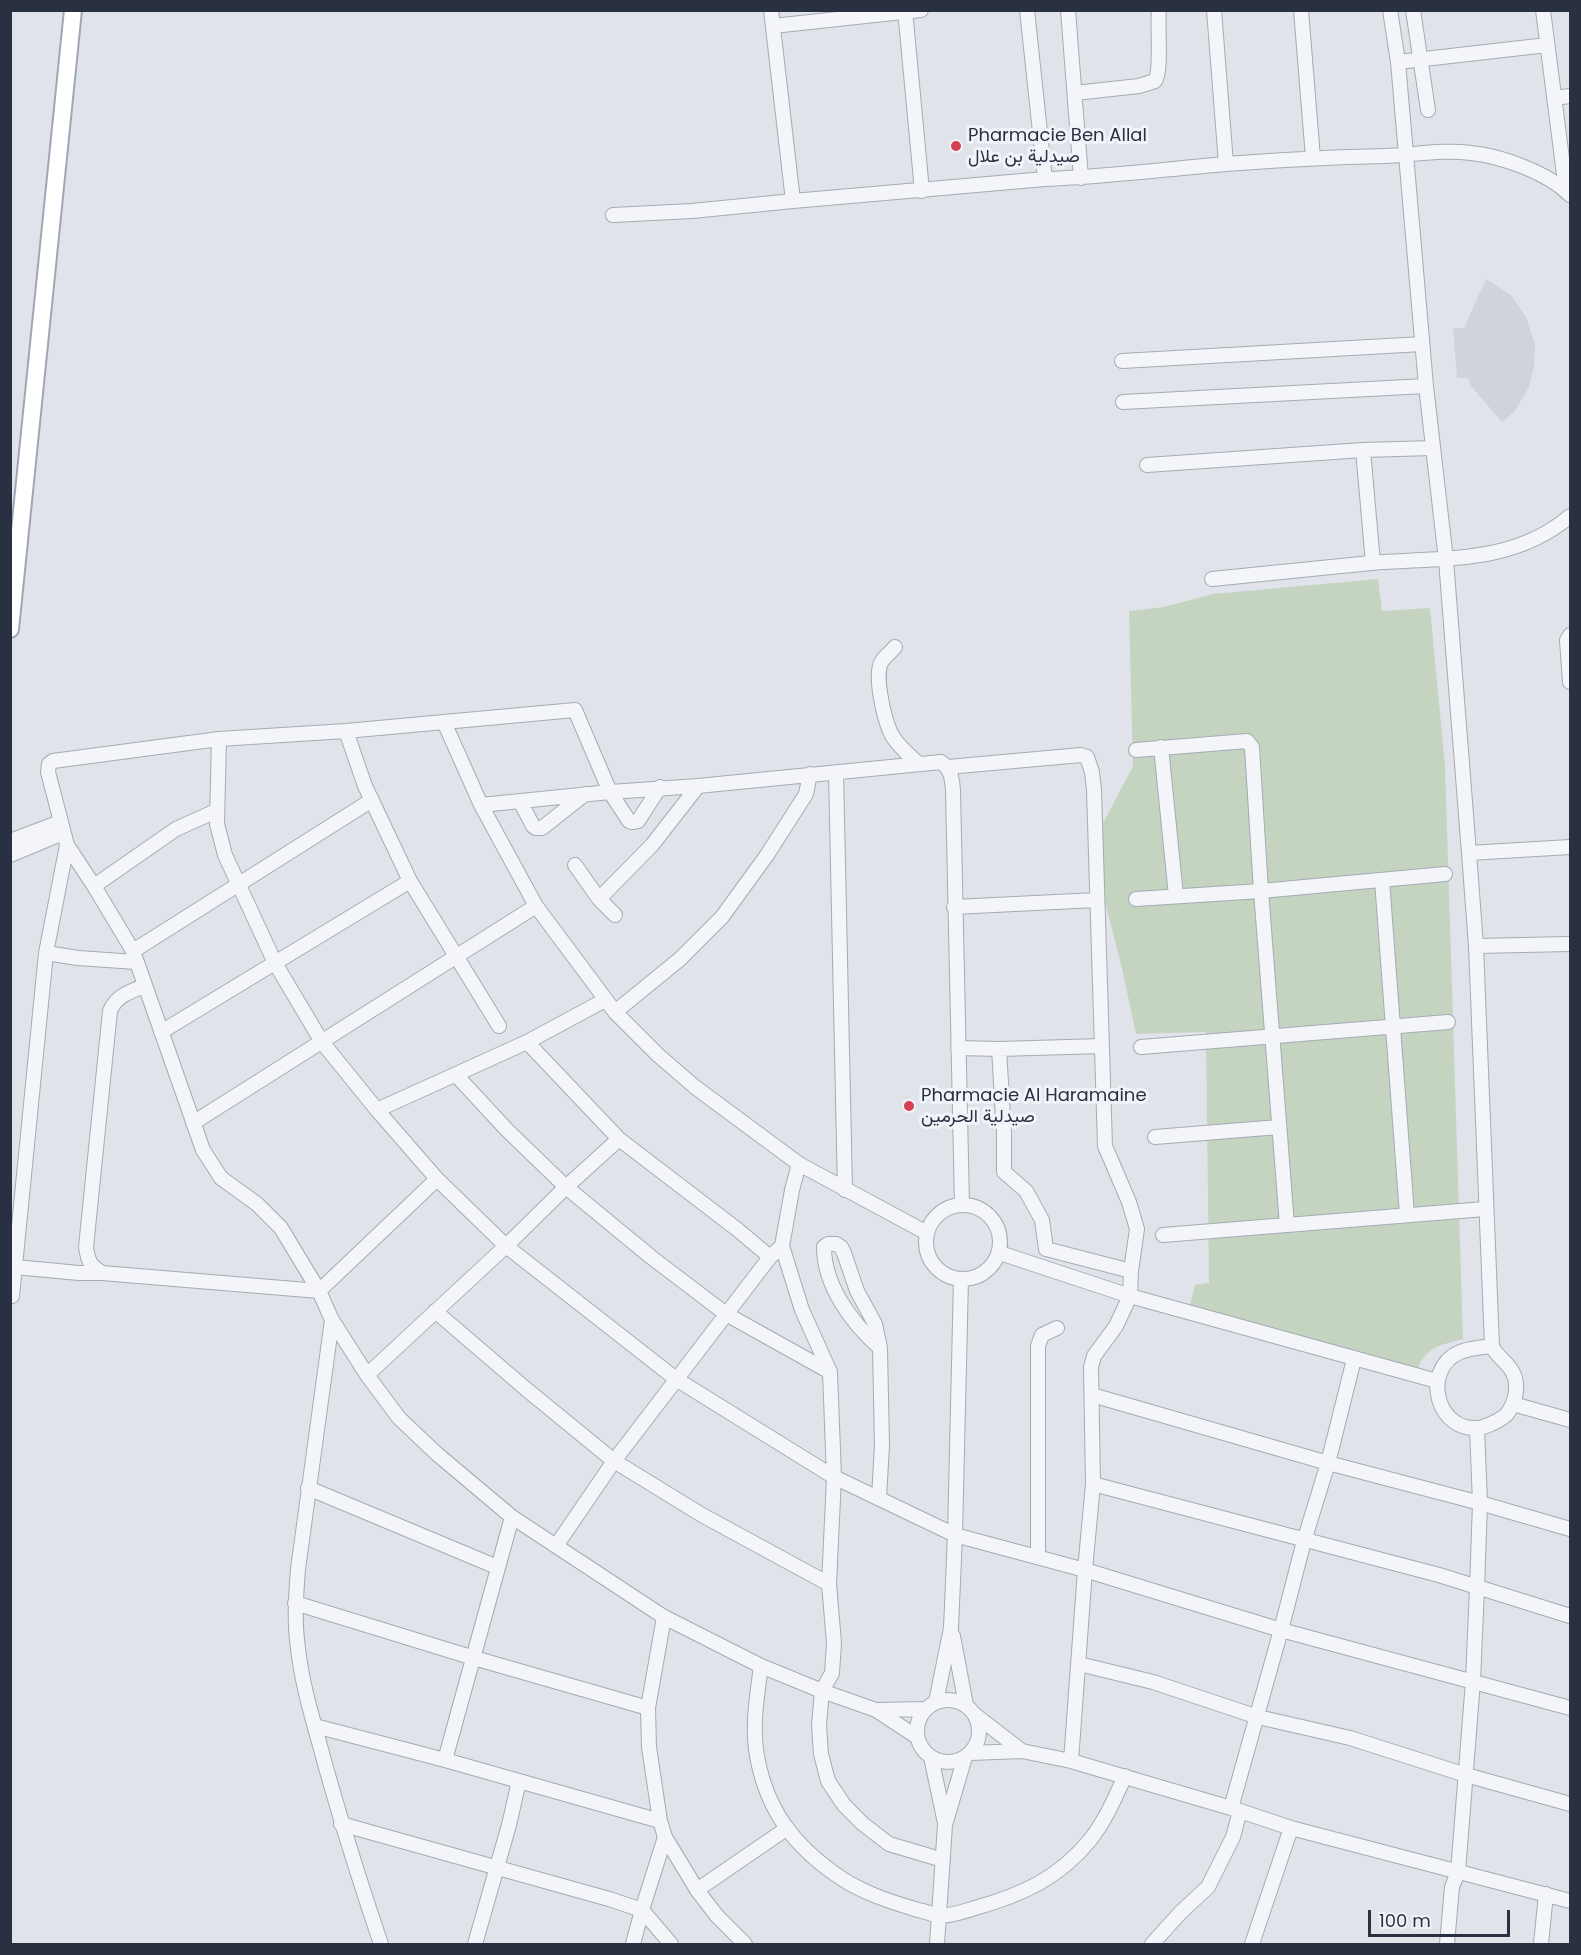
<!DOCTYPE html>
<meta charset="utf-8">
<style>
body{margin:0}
#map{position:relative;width:1581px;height:1955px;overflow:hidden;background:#e0e4ea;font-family:Poppins,sans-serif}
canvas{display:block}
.frame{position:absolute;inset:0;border:12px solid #283042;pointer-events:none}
.scale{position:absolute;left:1368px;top:1910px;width:142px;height:27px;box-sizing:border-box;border:3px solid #283042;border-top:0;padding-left:8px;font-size:18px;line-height:21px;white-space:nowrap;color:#283042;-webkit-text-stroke:4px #f0f3f7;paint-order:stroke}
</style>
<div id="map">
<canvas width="1581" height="1955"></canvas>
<div class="frame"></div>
<div class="scale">100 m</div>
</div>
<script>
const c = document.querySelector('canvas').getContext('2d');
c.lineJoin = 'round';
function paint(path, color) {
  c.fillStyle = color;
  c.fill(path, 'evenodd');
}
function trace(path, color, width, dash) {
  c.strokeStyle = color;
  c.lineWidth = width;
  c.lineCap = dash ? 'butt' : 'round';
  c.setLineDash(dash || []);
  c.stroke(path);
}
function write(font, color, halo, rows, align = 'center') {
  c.font = font + ' Poppins,Vazirmatn,sans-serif';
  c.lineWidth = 6;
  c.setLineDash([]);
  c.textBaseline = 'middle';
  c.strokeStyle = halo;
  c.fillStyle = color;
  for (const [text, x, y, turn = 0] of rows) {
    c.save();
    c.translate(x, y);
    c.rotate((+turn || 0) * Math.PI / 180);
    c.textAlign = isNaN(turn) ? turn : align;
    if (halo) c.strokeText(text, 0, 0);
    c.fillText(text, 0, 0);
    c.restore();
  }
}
const built = new Path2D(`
 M1486,279l25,16 15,22 9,27 -1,23 -5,20 -14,24 -13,11 -31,-36 -3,-8h-11l-4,-50h11z`);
const green = new Path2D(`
 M1378,579l4,32 48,-3 15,158 18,573c-22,6 -40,8 -46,34l-228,-65 6,-23 14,-2 -3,-251 -70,2 -14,-66 -18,-69 -7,-45 5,-29 31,-59 -4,-155 35,-4 49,-13z`);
const minor = new Path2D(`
 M771,10l22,191
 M905,10l17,181
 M1027,10l18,169
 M1068,10l13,168
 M1214,10l12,154
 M1301,10l12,148
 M1390,10l8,52 28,324 20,174 23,293 7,93 16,400
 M1413,10l15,100
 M1543,10l23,180
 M773,26l148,-16
 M1398,62l149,-17
 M1075,93l64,-7 16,-5c7,-11 2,-54 4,-71
 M1554,98l16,-2
 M613,215l79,-4 101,-10 252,-22c60,-2 121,-10 181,-15 53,-4 106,-7 159,-8 29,-1 57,-7 86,-3 31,3 77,20 99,42
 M1122,361l300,-17
 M1123,402l303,-16
 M1363,450l10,113
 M1147,465l216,-15 70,-2
 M1212,579c53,-5 106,-11 159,-16 70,-6 142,2 199,-47
 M1570,635l-3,5 3,42
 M895,647c-4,5 -10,9 -13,14 -9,13 3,63 11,76 7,11 17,19 26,27
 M444,722l37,83 55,101 79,106 43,43 37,32 104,77 128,69
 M346,731l19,55 45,95 89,145
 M219,739l-2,85 8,31 50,108 47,79 55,68 60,69 69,67 170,133 158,98 121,58 130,35 196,60 289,78
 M1161,747l15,149
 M1136,750l111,-9 5,6 9,144 26,334
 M948,767l133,-12 6,2 5,15 2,18 11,356 24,56 8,27 -6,42 -85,-22 -4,-29 -16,-29 -22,-19v-39l-5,-84
 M836,772l9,418
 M660,787l-22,34 -6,1 -3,-1 -19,-29 -35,-82 -229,21 -127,8 -166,22 -4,3 -1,8 19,73 27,41 39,65 70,199 18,28 36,26 24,24 38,63 13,29 35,55 32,43 38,36 75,63 152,100 97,49 61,25 54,19 41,27
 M520,801l13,25 3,2h6l43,-34
 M481,805l129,-13 88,-6 243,-24c10,7 11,16 12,28l9,415
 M10,841l50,-19
 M1469,853l101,-6
 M10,855l53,-22
 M575,865l24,34 16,16
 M1382,880l25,335
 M94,886l82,-57 40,-18
 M599,899l53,-54 46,-59
 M1136,899l125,-8 184,-17
 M954,907l142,-7
 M1476,946l94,-2
 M133,951l239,-151
 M46,953l32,5 58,4
 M144,986c-15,6 -28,10 -34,25l-24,236c2,14 4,19 16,26l217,18 118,-112
 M615,1012l65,-53 42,-42 45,-62 39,-61 4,-20
 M161,1032l249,-151
 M527,1042l92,97 119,91 32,27
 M1141,1047l307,-25
 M958,1048l41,1 103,-3
 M456,1075l51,55 59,57 85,70 75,57 104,58
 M377,1110l150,-68 78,-42
 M193,1123l343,-217
 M1155,1137l124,-10
 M799,1164l-7,26 -10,56 20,64 28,62 4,105 -5,107 5,59 -2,30 -10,18 -3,34 2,29 7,27 16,24 19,19 26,20 54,16
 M926 1242a37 37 0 1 1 74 0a37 37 0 1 1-74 0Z
 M1163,1235l322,-26
 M1000,1253l130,43 307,85
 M15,1267l64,6h23
 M12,1296l34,-343 21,-108
 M435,1311l91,78 88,72 88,54 127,69
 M332,1320l-34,249c-2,27 -4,52 0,79 4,39 17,78 27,116 17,61 36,121 56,180
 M1492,1346c5,12 17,16 22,29 5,13 1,28 -7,39 -7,7 -15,10 -24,13 -45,10 -64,-57 -23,-75 10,-4 22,-5 32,-6z
 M367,1375l139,-129 60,-59 53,-48
 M1092,1395l236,68 152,40 90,26
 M1513,1404l57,16
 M1093,1484l346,91 131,41
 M308,1488l189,79
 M879,1498l3,-53 -2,-97 -5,-24 -18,-33 -13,-38 -3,-6 -5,-3h-8l-4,3c0,39 28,76 56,101
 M556,1546l58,-85 156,-204 12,-11
 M1038,1557v-211l4,-11 15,-7
 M295,1603l179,55 174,50
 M664,1617l-16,91 1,39 11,74 5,16 32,53 20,26 28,28
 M953,1636l13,69
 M1079,1664l74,18 105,35 92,21 116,37 104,29
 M761,1666c-4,30 -10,64 -3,95 10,50 36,84 77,113 25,18 53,27 83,36 7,1 15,5 22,6 11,0 25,-5 35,-8 47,-13 84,-30 115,-68 15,-19 25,-42 35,-64
 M917 1731a31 31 0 1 1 62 0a31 31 0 1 1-62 0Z
 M936,1702l15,-74 4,-93 6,-256
 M876,1710l50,-1
 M974,1714l48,37
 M315,1726l130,34 215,61
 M970,1753l52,-2 49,10 160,47 60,20 279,73
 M931,1757l14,66
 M445,1760l67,-243
 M1071,1761l14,-191 8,-86 -2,-117 3,-11 22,-30 14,-30 1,-25
 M1231,1808l50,-178 23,-89 24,-78 26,-104
 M341,1824l268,75 33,11 29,34
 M697,1890l89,-61
 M475,1944l34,-119 10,-44
 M633,1944l9,-34 23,-73
 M937,1944l8,-119 20,-68
 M1152,1944l29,-32 27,-25 25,-50 7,-26
 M1252,1944l39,-116
 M1447,1944l5,-57 6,-15 15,-191 4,-93 3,-85 -3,-75
 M1541,1944l5,-50`);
const major = new Path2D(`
 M10,629l63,-619`);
const markers = [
 [956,146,6,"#d53f50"],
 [909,1106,6,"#d53f50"]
];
const poiNames = [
 ["Pharmacie Ben Allal",968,136],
 ["صيدلية بن علال",968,157],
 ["Pharmacie Al Haramaine",921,1096],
 ["صيدلية الحرمين",921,1117]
];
paint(built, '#ced3dc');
paint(green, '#c5d4c1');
trace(minor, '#a5aab4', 16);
trace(major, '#9fa7b6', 20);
trace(minor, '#f3f5f8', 14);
trace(major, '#fff', 16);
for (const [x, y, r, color] of markers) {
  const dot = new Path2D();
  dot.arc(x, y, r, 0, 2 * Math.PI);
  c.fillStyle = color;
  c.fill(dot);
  trace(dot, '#f0f3f7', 2);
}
write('18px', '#283042', '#f0f3f7', poiNames, 'left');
</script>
